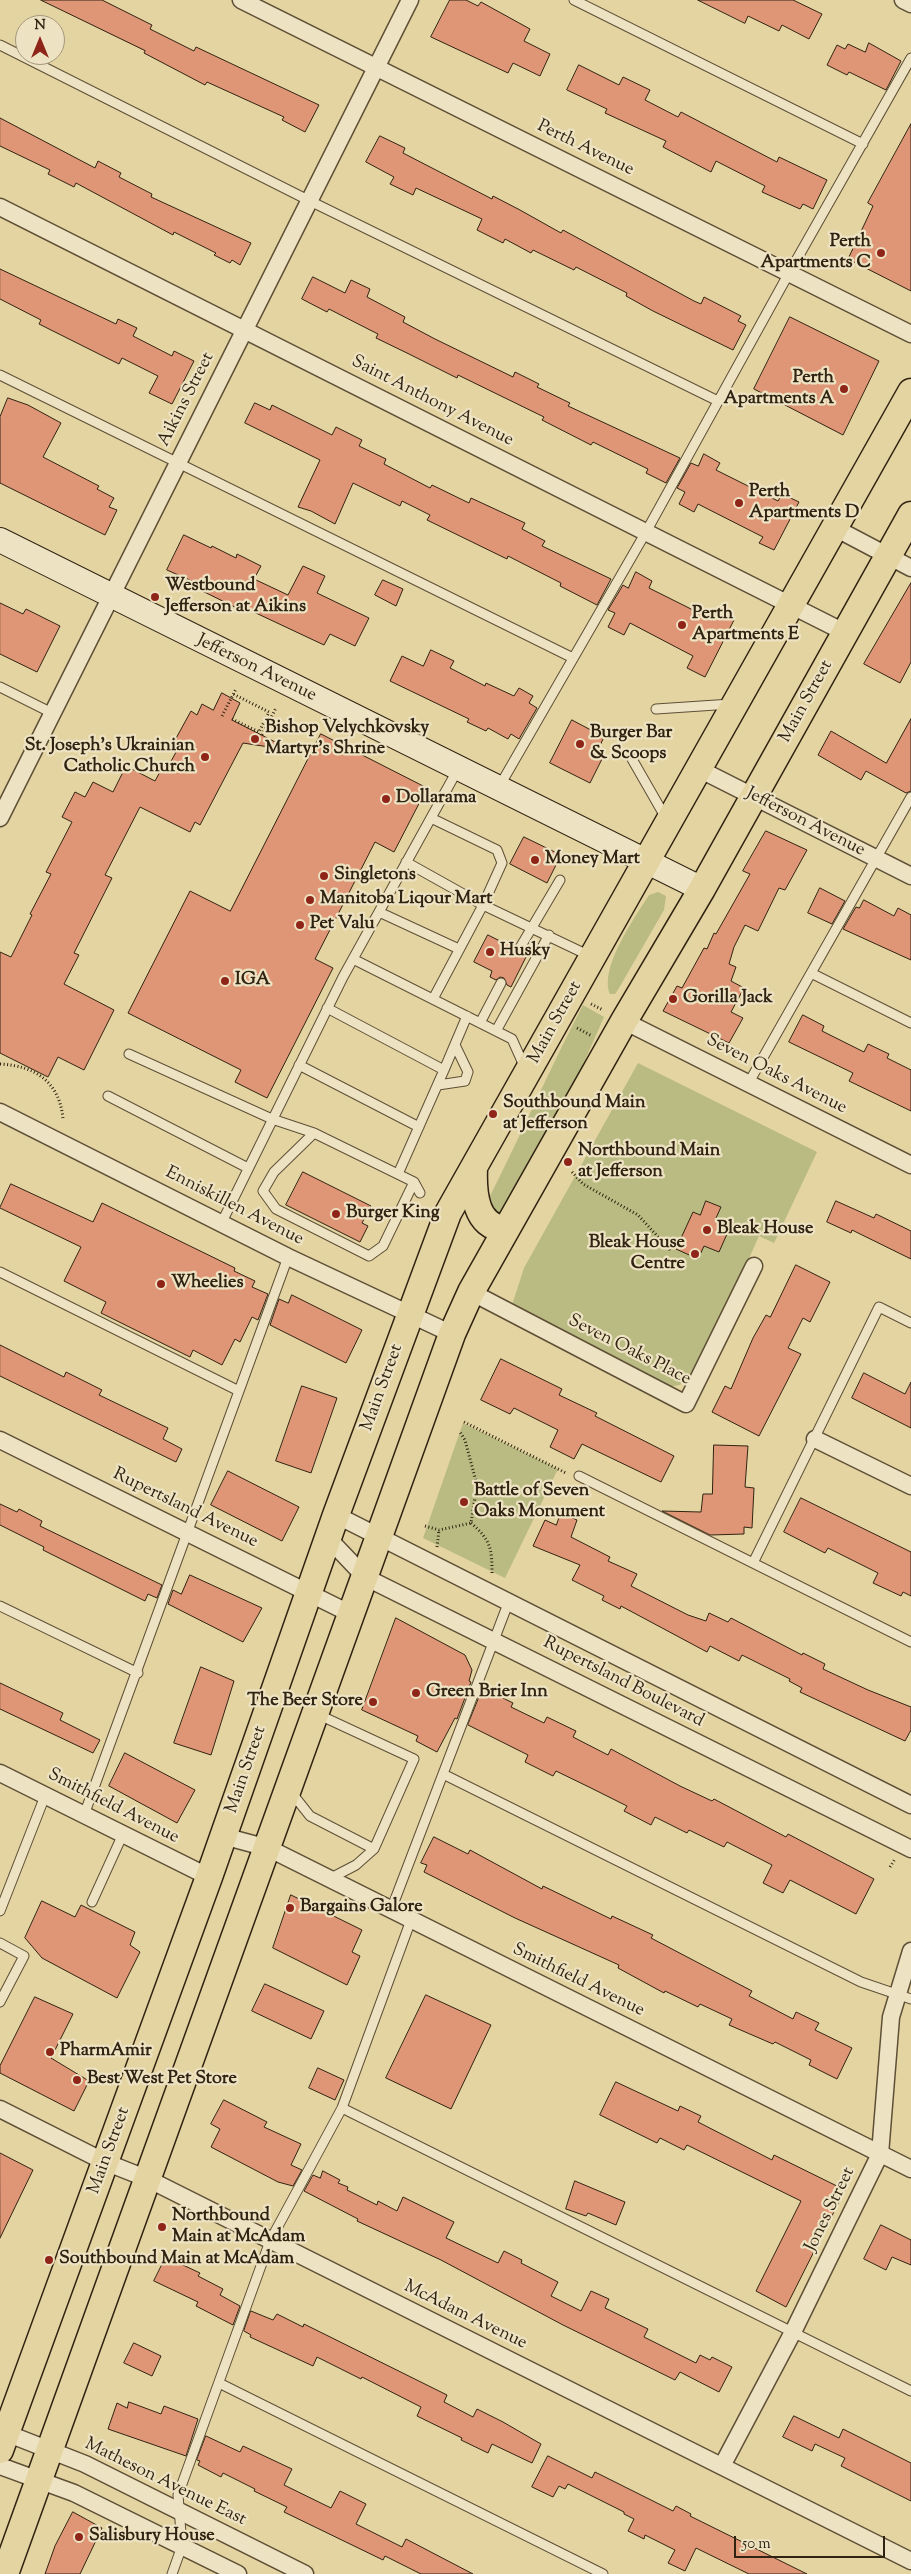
<!DOCTYPE html>
<meta charset="utf-8">
<style>
body{margin:0}
#map{position:relative;width:911px;height:2574px;overflow:hidden;background:#e4d4a2;font-family:"Sorts Mill Goudy",serif}
canvas{display:block}
.north{position:absolute;left:15px;top:15px;width:50px;height:50px;box-sizing:border-box;background:#ede3c3;border:1px solid #a2967c;border-radius:50%;rotate:0deg;font-size:14px;font-weight:700;line-height:20px;text-align:center;color:#312312}
.north::after{content:'';display:block;margin:auto;width:18px;height:22px;background:#8f2418;clip-path:polygon(50% 0,100% 100%,50% 72%,0 100%)}
.scale{position:absolute;left:734px;top:2536px;width:151px;height:22px;box-sizing:border-box;border:2px solid #312312;border-top:0;padding-left:6px;font-size:15px;line-height:18px;white-space:nowrap;color:#312312;-webkit-text-stroke:4px #ede3c3;paint-order:stroke}
</style>
<div id="map">
<canvas width="911" height="2574"></canvas>
<div class="north">N</div>
<div class="scale">50 m</div>
</div>
<script>
const c = document.querySelector('canvas').getContext('2d');
c.lineJoin = 'round';
function paint(path, color) {
  c.fillStyle = color;
  c.fill(path, 'evenodd');
}
function trace(path, color, width, dash) {
  c.strokeStyle = color;
  c.lineWidth = width;
  c.lineCap = dash ? 'butt' : 'round';
  c.setLineDash(dash || []);
  c.stroke(path);
}
function write(font, color, halo, rows, align = 'center') {
  c.font = font + ' "Sorts Mill Goudy",serif';
  c.lineWidth = 4.5;
  c.setLineDash([]);
  c.textBaseline = 'middle';
  c.strokeStyle = halo;
  c.fillStyle = color;
  for (const [text, x, y, turn = 0] of rows) {
    c.save();
    c.translate(x, y);
    c.rotate((+turn || 0) * Math.PI / 180);
    c.textAlign = isNaN(turn) ? turn : align;
    if (halo) c.strokeText(text, 0, 0);
    c.fillText(text, 0, 0);
    c.restore();
  }
}
const green = new Path2D(`
 M658,892l8,4 -2,14 -45,78 -4,6h-5c-11,-26 25,-77 39,-99z
 M583,1005l21,12 -29,66 -78,136 -10,-17c33,-65 62,-132 96,-197z
 M638,1063l179,89 -43,91 -15,-7 -60,134c-11,14 -22,19 -40,15l-148,-77 13,-40z
 M463,1423l95,46 -53,109 -82,-40z`);
const building = new Path2D(`
 M41,0h61l50,25 -2,4 44,22 2,-4 123,58 -14,27 -23,-12 2,-3 -77,-35 -2,3 -61,-32 1,-2z
 M450,0h16l12,6 3,-4 49,27 -6,12 26,13 -10,22 -27,-13 -5,10 -77,-36z
 M698,0h95l29,14 -13,25 -27,-14 -3,6 -31,-15 -3,7z
 M869,43l32,18 -15,29 -37,-18 -2,3 -20,-10 10,-20 8,4 3,-5 17,8z
 M579,65l40,20 4,-8 27,13 -5,10 33,17 3,-5 96,50 2,-5 48,23 -14,29 -10,-5 -3,5 -38,-17 3,-6 -49,-25 -5,11 -48,-25 3,-6 -61,-28 2,-4 -40,-19z
 M0,118l95,50 3,-7 23,12 -2,4 33,17 -1,3 100,46 -11,22 -8,-5 -2,3 -16,-8 2,-2 -42,-21 -1,3 -97,-52 -2,4 -26,-13 2,-4 -50,-24z
 M911,124v167l-63,-32 25,-53 -5,-3z
 M380,136l25,12 -2,5 89,46 1,-3 27,14 41,23 2,-3 131,71 7,3 3,-7 37,19 -3,5 8,4 -13,25 -80,-39 -27,-15 1,-3 -51,-26 -2,3 -41,-20 -2,3 -26,-14 -2,4 -26,-13 5,-11 -34,-16 -32,-15 -3,7 -23,-11 4,-7 -28,-15z
 M0,269l116,55 2,-5 19,9 -4,8 39,20 2,-5 20,10 -22,43 -23,-11 9,-17 -36,-18 -3,6 -80,-40 2,-4 -41,-21z
 M313,277l32,16 6,-13 19,9 -3,8 38,20 -2,5 32,17 78,38 2,-5 24,12 -2,3 33,16 -2,3 112,52 -14,25 -20,-10 2,-4 -55,-27 -2,3 -49,-25 2,-3 -86,-42 -1,3 -48,-24 -33,-16 2,-4 -8,-4 -41,-21 -2,3 -25,-13z
 M790,317l89,44 -36,74 -89,-46z
 M8,398l20,7 33,18 -18,34 56,29 -2,3 17,9 -5,9 8,3 -12,25 -105,-52v-66z
 M255,403l15,7 2,-5 60,30 4,-8 26,13 -3,6 27,13 -2,5 46,24 2,-3 37,18 2,-5 54,25 -3,6 23,12 -3,5 69,33 -14,26 -37,-19 1,-3 -53,-27 -1,3 -80,-39 3,-5 -28,-14 -2,5 -47,-23 -18,41 -24,-13 -13,-4 22,-47 -75,-37z
 M704,454l16,9 -4,7 62,31 4,-7 17,8 -25,48 -15,-7 4,-6 -65,-33 -4,8 -15,-8 6,-12 -8,-4 14,-25 7,3z
 M184,535l27,13 1,-2 24,12 1,-4 24,12 -7,13 34,16 15,-29 22,10 -8,17 52,25 -14,28 -25,-12 -6,11 -83,-39 -2,3 -47,-23 2,-4 -27,-12z
 M636,572l16,9 -3,7 64,32 5,-8 16,8 -29,57 -18,-9 6,-12 -63,-33 -6,12 -16,-8 7,-14 -7,-3 15,-25 5,3z
 M383,580l20,9 -7,17 -21,-11z
 M911,583v79l-11,21 -36,-19z
 M0,603l23,11 3,-5 34,17 -23,46 -37,-18z
 M431,650l23,11 -4,7 35,18 1,-3 28,13 5,-8 14,8 -4,7 8,5 -18,31 -8,-5 -3,5 -20,-11 -2,3 -19,-9 2,-3 -79,-38 12,-25 21,10z
 M222,693l18,10 -8,17 51,26 -1,3 -39,-6 -43,82 -5,-3 -5,10 -50,-25 -35,68 7,3 -38,75 5,2 -15,29 50,26 -30,60 -26,-13 -10,20 -48,-24v-101l11,5 21,-42 -2,-1 21,-40 -5,-2 26,-50 -10,-5 13,-25 10,5 8,-15 20,10 13,-26 29,15 6,-11 4,2 15,-27 -6,-3 17,-31 6,4 5,-11 11,6z
 M911,719v72l-5,2 -40,-22 -5,9 -43,-25 13,-24 55,32z
 M572,720l32,17 -7,15 7,3 -14,28 -40,-20z
 M321,734l106,54 -33,64 -19,-10 -60,117 18,9 -66,130 -32,-16 6,-12 -113,-57 62,-122 40,20z
 M766,831l41,19 -22,40 -6,-2 -21,43 -13,-6 -11,22 -5,17 7,3 -5,14 13,7 -13,24 12,6 -14,25 -66,-32 14,-25 5,2 22,-40 3,1 7,-16 2,1 34,-60 -7,-3z
 M524,837l37,18 -14,28 -37,-19z
 M820,888l25,13 -13,23 -24,-11z
 M864,900l30,16 4,-8 13,7v45l-68,-31 13,-22 3,1z
 M488,935l18,9 2,-4 7,4 3,8 11,-1 -18,36 -4,-2 -3,-7 -4,-1 -4,3 -6,-3 2,-6 -18,-9z
 M803,1015l21,11 -2,5 42,21 4,-8 21,10 -2,4 24,12v41l-62,-30 4,-8 -64,-31z
 M303,1172l68,34 -9,17 6,3 -8,16 -74,-37z
 M11,1184l82,38 9,-19 133,65 -1,3 21,10 -3,6 16,7 -10,26 -6,-3 -12,25 -5,-3 -13,26 -29,-15 -3,7 -89,-44 5,-11 -42,-21 17,-34 -81,-39z
 M706,1201l15,6 -5,11 15,7 -12,27 -15,-6 -6,13 -22,-10 17,-37 7,3z
 M836,1201l38,17 2,-4 35,17v28l-59,-29 -1,3 -24,-11z
 M796,1265l34,17 -20,40 -7,-4 -15,30 13,6 -42,82 -47,-24 13,-26 6,3 22,-51 13,-23 4,2z
 M292,1295l70,35 -16,33 -76,-38 9,-26 9,4z
 M0,1345l64,32 2,-5 36,18 -3,5 69,33 -5,11 19,10 -6,13 -176,-86z
 M501,1359l61,30 -3,6 38,18 -2,3 79,40 -13,26 -79,-38 -8,15 -24,-12 8,-17 -44,-22 -4,6 -29,-14z
 M864,1373l41,21 6,-12v46l-59,-30z
 M302,1386l35,12 -26,75 -35,-12z
 M714,1445l34,1 -3,41 9,1 -2,40 -8,-1v7l-34,1 -48,-24 39,1 2,-18h9z
 M228,1471l71,36 -17,34 -71,-36z
 M801,1498l110,54v44l-8,-4 -2,4 -28,-13 5,-10 -50,-25 -3,5 -41,-21z
 M0,1504l17,8 2,-3 23,12 -2,5 122,59 -5,13 -9,-4 -3,7 -102,-51 1,-3 -44,-22z
 M561,1513l16,7 -6,17 39,20 -2,4 29,13 -6,12 57,29 18,6 3,-8 19,9 3,-4 71,37 1,-2 22,11 -2,5 45,21 43,17v23l-6,11 -105,-49 2,-4 -13,-7 1,-2 -48,-24 -3,6 -29,-15 -3,6 -86,-46 -1,3 -18,-9 2,-4 -32,-16 8,-15 -47,-19 12,-26 11,5z
 M190,1575l72,33 -19,34 -75,-38 5,-14 8,4z
 M396,1618l69,37 7,15 -3,11 2,1 -14,37 -2,-1 -18,34 -21,-11 2,-5 -56,-26z
 M201,1667l33,14 -23,74 -37,-12z
 M0,1683l63,30 -3,7 40,20 -7,13 -93,-44z
 M483,1688l30,15 -2,4 33,16 3,-6 29,14 -3,6 35,18 3,-6 69,37 32,15 2,-2 72,38 2,-3 86,45 -18,35 -66,-34 -7,13 -20,-10 9,-18 -45,-23 -3,5 -35,-17 -2,3 -32,-16 -4,8 -27,-14 3,-5 -36,-18 -35,-17 -3,5 -28,-14 3,-7 -60,-30z
 M125,1753l70,37 -18,33 -68,-37z
 M434,1837l34,17 2,-4 72,39 1,-3 68,33 1,-3 41,19 -2,3 101,53 -3,5 44,23 3,-7 23,11 -4,7 37,18 -15,31 -28,-14 2,-5 -36,-18 -2,2 -44,-19 3,-6 -32,-15 -2,3 -33,-16 -1,2 -46,-25 1,-3 -104,-47 -91,-46 3,-7 -6,-2z
 M291,1895l71,35 -10,22 8,4 -13,29 -74,-37z
 M42,1901l33,16 6,-12 54,27 -5,13 10,7 -23,46 -75,-40 -17,-20z
 M265,1984l59,27 -13,28 -59,-28z
 M426,1995l65,30 -40,84 -65,-31z
 M35,1997l38,17 -22,44 38,23 -15,30 -74,-38v-7z
 M318,2068l26,12 -9,20 -26,-12z
 M616,2082l62,29 2,-5 21,10 -3,6 74,38 2,-5 71,35 -59,117 -30,-16 45,-90 -114,-56 -3,5 -24,-12 -3,5 -57,-28z
 M224,2100l43,22 -3,5 37,17 -10,21 11,5 -9,16 -15,-4 -67,-35 9,-18 -9,-5z
 M0,2153l33,17 -33,68z
 M323,2171l17,9 -2,3 10,4 -1,3 30,15 1,-4 19,10 6,-14 51,25 -8,16 52,25 6,-12 18,9 -1,3 37,19 -7,14 30,15 10,-20 18,8 -4,9 43,21 -4,8 52,26 4,-8 10,5 2,-3 20,10 -13,25 -39,-20 -5,8 -112,-55 -122,-65 -84,-39 1,-2 -54,-28 9,-16 7,3z
 M575,2181l50,21 -9,23 -28,-12 -2,3 -20,-7z
 M881,2225l30,15v25l-19,-8 -6,13 -22,-11z
 M166,2257l34,16 -2,3 25,13 -3,6 20,11 -7,19 -37,-19 2,-4 -44,-21z
 M251,2311l22,9 4,-6 26,13 1,-3 143,71 -3,7 29,15 4,-8 26,13 38,22 -9,19 -40,-19 -4,9 -27,-13 1,-2 -45,-22 4,-9 -59,-30 -1,2 -44,-22 -4,9 -63,-29 1,-2 -7,-4z
 M134,2343l27,13 -9,20 -28,-13z
 M129,2402l32,12 3,-8 34,13 -12,37 -78,-27 9,-26 10,5z
 M794,2416l45,22 4,-9 68,34v38l-70,-35 4,-8 -30,-14 -3,7 -29,-14z
 M206,2436l34,16 3,-6 49,23 -8,16 47,23 9,-17 26,13 -10,20 46,23 4,-8 67,35h-52l-36,-18 -2,4 -99,-48 3,-5 -33,-16 1,-2 -32,-16 -2,4 -23,-12 2,-4 -3,-1z
 M548,2456l44,22 3,-6 78,39 3,-5 15,8 -1,2 117,58h-58l-53,-26 -11,23 -17,-8 7,-13 -30,-15 -1,4 -16,-8 6,-12 -10,-5v-2l-56,-28 -3,5 -6,-3 -6,11 -21,-10z
 M73,2512l29,16 -22,46h-35l10,-28z`);
const path = new Path2D(`
 M222,716l14,-27
 M232,719l27,13 10,-20 -36,-18
 M262,735l14,-27
 M591,1004l12,6
 M577,1028l15,8
 M0,1064c36,2 59,18 63,54
 M572,1172l11,12 55,31 33,36
 M464,1422l102,51
 M471,1523c20,17 21,26 21,51
 M425,1526l14,4 32,-7 6,-38 -12,-45 -5,-8
 M437,1547l2,-17
 M890,1867l5,-8`);
const lane = new Path2D(`
 M574,0l289,144
 M0,45l310,156 408,200
 M0,375l573,283
 M0,687l52,26
 M656,709l75,-5
 M632,759l35,61
 M499,787l147,-255 143,-259 122,-215
 M431,818l66,32 5,13 -19,42 -50,94
 M406,862l77,43 107,51
 M379,912l80,37
 M521,946l39,-66
 M353,959l159,80 13,29
 M811,973l100,50
 M327,1008l117,62 -46,104
 M480,1023l21,-40
 M496,1031l53,-96
 M129,1054l143,65 42,14 100,49 6,11
 M299,1065l120,62
 M444,1070l23,-54
 M748,1084l163,-287
 M438,1085l27,-4 3,-9 -13,-27
 M108,1096l140,72
 M314,1133l-40,39 -11,19 13,18 93,47 14,-10 31,-64
 M222,1222l121,-245 115,-208
 M0,1272l239,119
 M579,1476l332,166
 M753,1563l126,-256 32,16
 M0,1606l138,67
 M317,1714l97,45 -40,90 -18,16 -27,14
 M443,1774l418,208 50,17
 M291,1792l19,24 64,33
 M84,1815l204,-558
 M92,1902l31,-68
 M391,1910l118,-309
 M0,1911l45,-115
 M0,1943l24,13 -24,46
 M342,2108l569,283
 M219,2383l384,191
 M172,2574l10,-28 -4,-51 92,-254 72,-133 69,-188`);
const street = new Path2D(`
 M241,0l670,334
 M903,0l8,4
 M0,207l846,426
 M835,528l76,40
 M699,769l212,107
 M0,818l410,-818
 M624,1021l287,144
 M0,1112l288,145 164,77
 M471,1292l215,112 68,-138
 M815,1439l96,47
 M0,1440l351,174
 M336,1515l575,290
 M328,1538l37,39 546,272
 M0,1773l209,104
 M223,1836l45,12 643,321
 M0,2109l105,53 43,17 763,382
 M6,2433l79,31 220,110
 M0,2466l74,27 164,81
 M722,2466l71,-134 87,-178 11,-137 20,-66`);
const secondary = new Path2D(`
 M0,540l702,349`);
const primary = new Path2D(`
 M474,1168c-1,24 1,60 32,61
 M0,2450l209,-573 127,-362 112,-302 463,-821
 M5,2574l447,-1240 19,-42 153,-271 78,-132 209,-374`);
const markers = [
 [881,253,5,"#8f2418"],
 [844,389,5,"#8f2418"],
 [739,503,5,"#8f2418"],
 [155,597,5,"#8f2418"],
 [682,625,5,"#8f2418"],
 [255,739,5,"#8f2418"],
 [580,744,5,"#8f2418"],
 [205,757,5,"#8f2418"],
 [386,799,5,"#8f2418"],
 [535,860,5,"#8f2418"],
 [324,876,5,"#8f2418"],
 [310,900,5,"#8f2418"],
 [300,925,5,"#8f2418"],
 [490,952,5,"#8f2418"],
 [225,981,5,"#8f2418"],
 [673,999,5,"#8f2418"],
 [493,1114,5,"#8f2418"],
 [568,1162,5,"#8f2418"],
 [336,1214,5,"#8f2418"],
 [707,1230,5,"#8f2418"],
 [695,1254,5,"#8f2418"],
 [161,1284,5,"#8f2418"],
 [464,1502,5,"#8f2418"],
 [416,1693,5,"#8f2418"],
 [373,1702,5,"#8f2418"],
 [290,1908,5,"#8f2418"],
 [50,2052,5,"#8f2418"],
 [77,2080,5,"#8f2418"],
 [162,2227,5,"#8f2418"],
 [49,2260,5,"#8f2418"],
 [79,2537,5,"#8f2418"]
];
const streetNames = [
 ["Perth Avenue",585,149,26],
 ["Aikins Street",187,400,-63],
 ["Saint Anthony Avenue",432,402,27],
 ["Jefferson Avenue",256,669,26],
 ["Main Street",807,702,-61],
 ["Jefferson Avenue",805,823,27],
 ["Main Street",556,1023,-61],
 ["Seven Oaks Avenue",776,1075,27],
 ["Enniskillen Avenue",234,1207,27],
 ["Seven Oaks Place",629,1351,27],
 ["Main Street",383,1388,-70],
 ["Rupertsland Avenue",185,1509,26],
 ["Rupertsland Boulevard",623,1683,27],
 ["Main Street",247,1770,-71],
 ["Smithfield Avenue",113,1807,27],
 ["Smithfield Avenue",578,1981,26],
 ["Main Street",110,2151,-70],
 ["Jones Street",831,2210,-64],
 ["McAdam Avenue",465,2316,26],
 ["Matheson Avenue East",165,2483,26]
];
const poiNames = [
 ["Perth",871,243,"right"],
 ["Apartments C",871,264,"right"],
 ["Perth",834,379,"right"],
 ["Apartments A",834,400,"right"],
 ["Perth",749,493],
 ["Apartments D",749,514],
 ["Westbound",165,587],
 ["Jefferson at Aikins",165,608],
 ["Perth",692,615],
 ["Apartments E",692,636],
 ["Bishop Velychkovsky",265,729],
 ["Martyr’s Shrine",265,750],
 ["Burger Bar",590,734],
 ["& Scoops",590,755],
 ["St. Joseph’s Ukrainian",195,747,"right"],
 ["Catholic Church",195,768,"right"],
 ["Dollarama",396,799],
 ["Money Mart",545,860],
 ["Singletons",334,876],
 ["Manitoba Liqour Mart",320,900],
 ["Pet Valu",310,925],
 ["Husky",500,952],
 ["IGA",235,981],
 ["Gorilla Jack",683,999],
 ["Southbound Main",503,1104],
 ["at Jefferson",503,1125],
 ["Northbound Main",578,1152],
 ["at Jefferson",578,1173],
 ["Burger King",346,1214],
 ["Bleak House",717,1230],
 ["Bleak House",685,1244,"right"],
 ["Centre",685,1265,"right"],
 ["Wheelies",171,1284],
 ["Battle of Seven",474,1492],
 ["Oaks Monument",474,1513],
 ["Green Brier Inn",426,1693],
 ["The Beer Store",363,1702,"right"],
 ["Bargains Galore",300,1908],
 ["PharmAmir",60,2052],
 ["Best West Pet Store",87,2080],
 ["Northbound",172,2217],
 ["Main at McAdam",172,2238],
 ["Southbound Main at McAdam",59,2260],
 ["Salisbury House",89,2537]
];
paint(green, '#b9bb82');
paint(building, '#df9676');
trace(building, '#312312', 1);
trace(lane, '#5e4f36', 11);
trace(street, '#5e4f36', 19);
trace(secondary, '#312312', 26);
trace(primary, '#312312', 29);
trace(path, '#312312', 3, [1, 2.5]);
trace(lane, '#ede3c3', 9);
trace(street, '#ede3c3', 16);
trace(secondary, '#ede3c3', 24);
trace(primary, '#e4d4a2', 26);
for (const [x, y, r, color] of markers) {
  const dot = new Path2D();
  dot.arc(x, y, r, 0, 2 * Math.PI);
  c.fillStyle = color;
  c.fill(dot);
  trace(dot, '#ede3c3', 2);
}
write('18px', '#312312', '#ede3c3', streetNames);
write('bold 18px', '#312312', '#ede3c3', poiNames, 'left');
</script>
